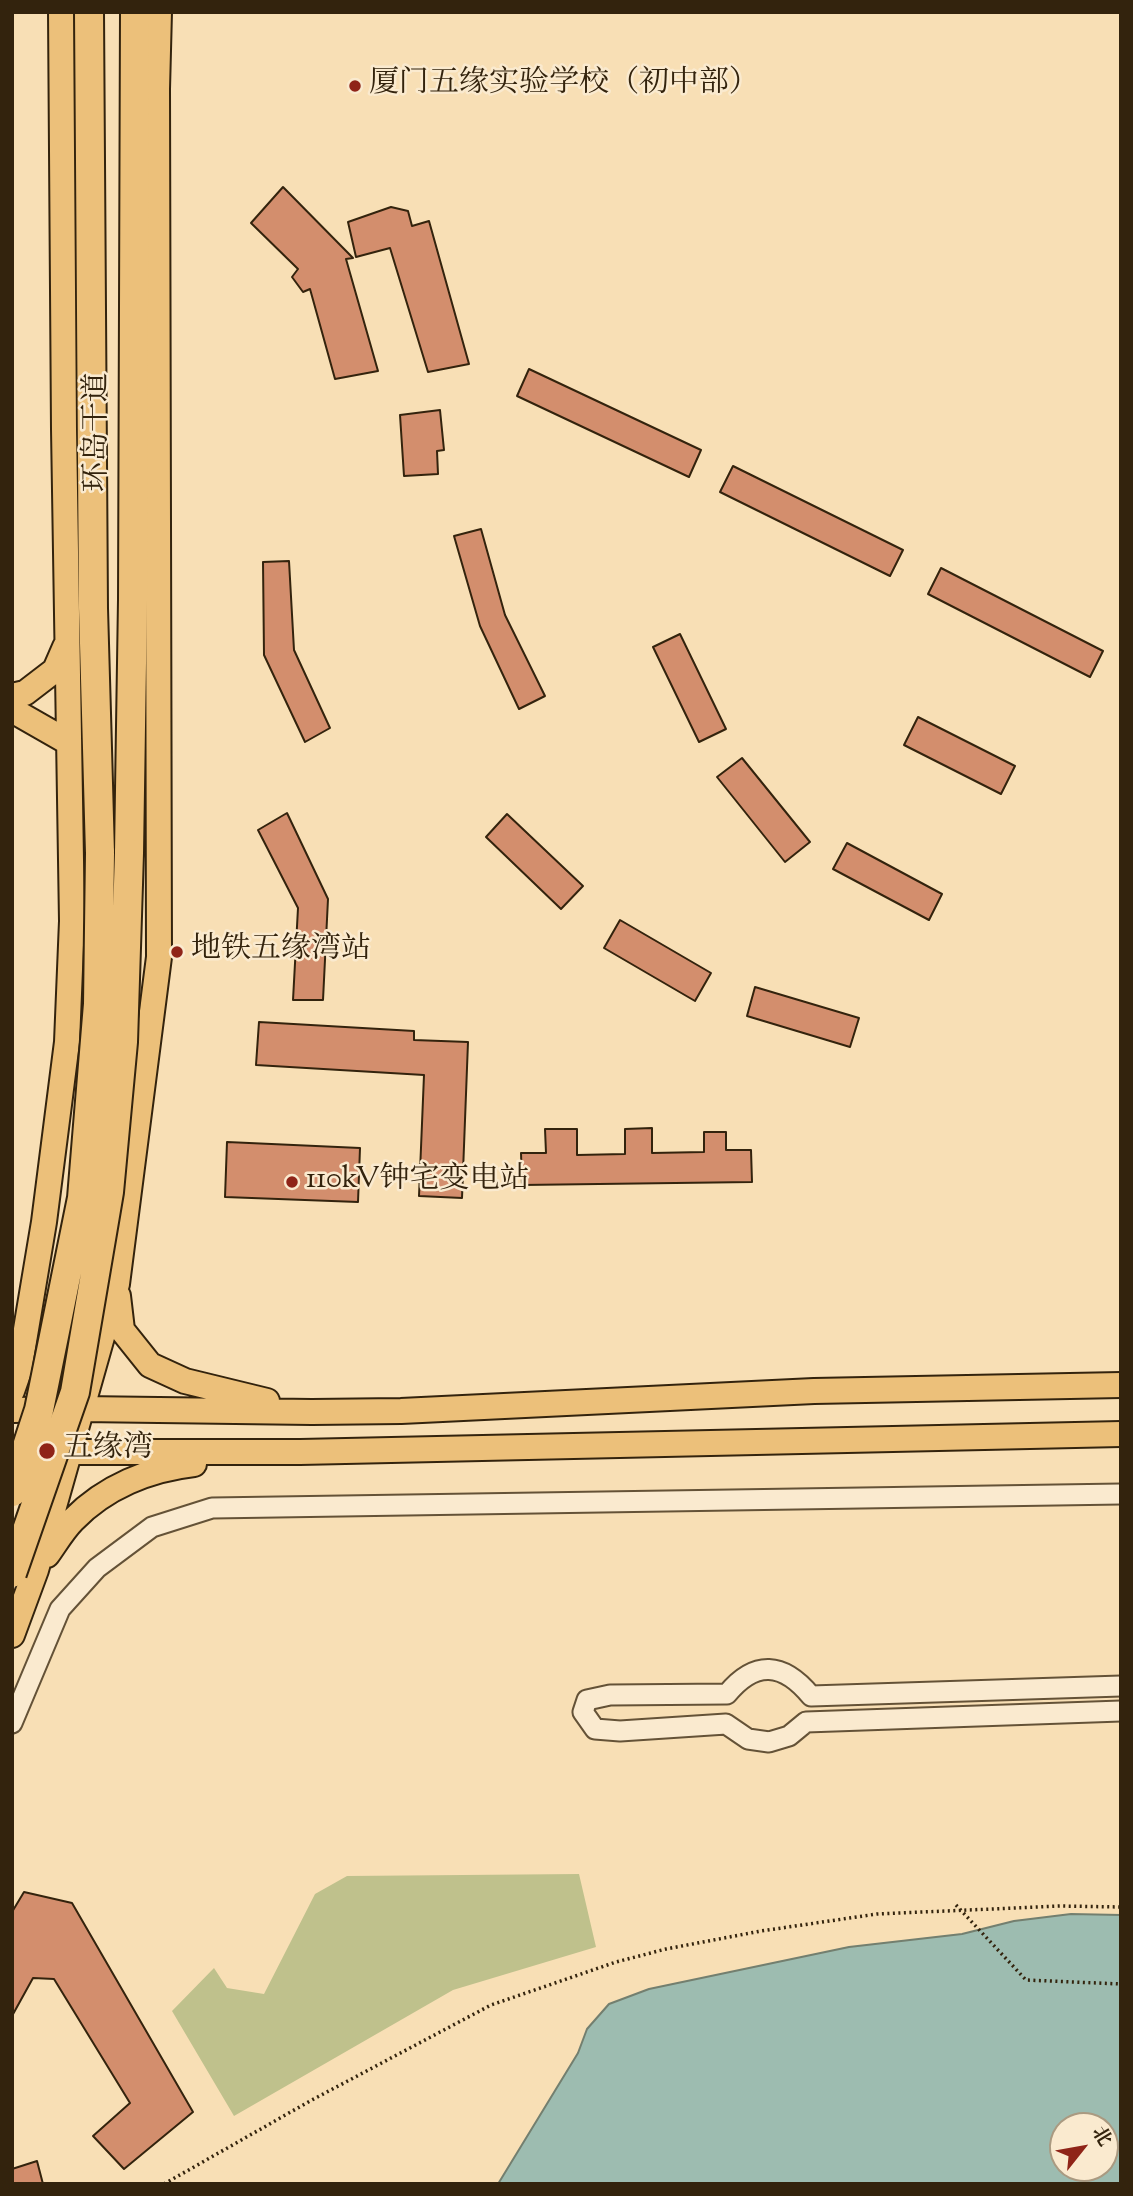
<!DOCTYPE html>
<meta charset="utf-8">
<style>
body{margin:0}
#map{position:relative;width:1133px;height:2196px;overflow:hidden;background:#f8dfb5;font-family:"Sorts Mill Goudy","Noto Serif SC",serif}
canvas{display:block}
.frame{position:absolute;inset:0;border:14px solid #33230d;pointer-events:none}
.north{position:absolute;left:1049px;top:2112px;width:70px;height:70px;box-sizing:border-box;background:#faeacf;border:2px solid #aa9a81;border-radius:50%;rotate:59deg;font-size:19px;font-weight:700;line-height:28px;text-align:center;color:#33230d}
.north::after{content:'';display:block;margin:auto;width:24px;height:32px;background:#8f2418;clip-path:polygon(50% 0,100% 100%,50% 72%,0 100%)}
</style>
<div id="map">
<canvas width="1133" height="2196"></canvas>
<div class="frame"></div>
<div class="north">北</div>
</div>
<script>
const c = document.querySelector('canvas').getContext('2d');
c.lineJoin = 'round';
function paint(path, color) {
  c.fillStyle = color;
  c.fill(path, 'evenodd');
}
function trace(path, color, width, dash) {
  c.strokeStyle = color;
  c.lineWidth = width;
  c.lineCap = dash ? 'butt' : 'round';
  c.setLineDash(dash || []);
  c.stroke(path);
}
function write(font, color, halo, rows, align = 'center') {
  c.font = font + ' "Sorts Mill Goudy","Noto Serif SC",serif';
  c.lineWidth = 5;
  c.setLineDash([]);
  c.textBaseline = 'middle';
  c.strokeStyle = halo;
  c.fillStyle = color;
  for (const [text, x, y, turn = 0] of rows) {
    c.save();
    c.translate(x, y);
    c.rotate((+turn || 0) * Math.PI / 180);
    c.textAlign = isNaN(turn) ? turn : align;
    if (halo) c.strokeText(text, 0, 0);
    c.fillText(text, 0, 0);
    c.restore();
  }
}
const green = new Path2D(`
 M579,1874l17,73 -143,43 -219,126 -62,-105 42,-43 13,20 37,6 51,-100 32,-18z`);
const water = new Path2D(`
 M1071,1914l50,1v269h-623l80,-131 9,-24 22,-25 40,-15 200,-42 113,-13 52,-13zM1063,2126h42v42h-42z`);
const building = new Path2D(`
 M283,187l70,71 -7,1 32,112 -43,8 -25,-90 -7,3 -11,-15 6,-8 -47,-46z
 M391,207l17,4 4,15 17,-5 40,143 -41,8 -38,-124 -34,9 -8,-35z
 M529,369l172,81 -12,27 -172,-81z
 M440,410l4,40 -7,1 1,23 -34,2 -4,-61z
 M733,466l170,84 -13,26 -170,-84z
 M481,529l24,86 40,81 -26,13 -39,-83 -26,-90z
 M289,561l5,89 36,78 -25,14 -41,-87 -1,-93z
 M941,568l162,83 -13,26 -162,-83z
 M680,634l46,95 -27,13 -46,-95z
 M918,717l97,49 -14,28 -97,-49z
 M742,758l68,84 -25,20 -68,-85z
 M287,813l41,86 -5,101h-30l5,-92 -40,-78z
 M507,814l76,72 -22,23 -75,-72z
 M847,843l95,51 -13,26 -96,-51z
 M620,920l91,53 -16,28 -91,-53z
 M755,987l104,31 -9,29 -103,-31z
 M259,1022l155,9v9l54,2 -6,156 -43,-2 5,-121 -168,-10z
 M652,1128v25l52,-1v-20h22v18h25l1,32 -230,3 -1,-32h25l-1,-24h32v26l48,-1v-25z
 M227,1142l133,6 -2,54 -133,-5z
 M24,1892l48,11 121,209 -69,57 -31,-33 37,-33 -76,-124 -21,-1 -21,38v-104z
 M37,2161l6,23h-31v-15z`);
const path = new Path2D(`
 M956,1905l70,75 95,4
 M164,2184l146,-83 181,-96 125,-43 50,-13 95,-18 116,-17 183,-8 61,1`);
const minor = new Path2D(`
 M1121,1686l-310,10c-28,-34 -56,-36 -84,-2l-117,1 -23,5 -4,12 12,17 25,2 106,-7 22,15 21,3 20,-6 17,-14 315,-11
 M12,1723l48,-114 37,-41 55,-41 60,-19 909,-14`);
const major = new Path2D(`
 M12,696l13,-3 30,-23 10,-23
 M12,710l56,32
 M118,1296l4,34 28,35 35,16 82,20
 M12,1391l7,-20 25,-149 23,-180 5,-121 -8,-492 -3,-417
 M12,1410l70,-1 230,3 89,-1 413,-20 307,-6
 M55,1452h245l821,-18
 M47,1555c8,-11 16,-25 26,-35 32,-33 76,-51 121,-56
 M12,1635l24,-65 81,-286 42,-327 -2,-868 2,-77`);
const highway = new Path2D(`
 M89,12l4,596 7,245
 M129,853l4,-253 2,-588`);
const highwayBridge = new Path2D(`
 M12,1492l27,-82 43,-212 16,-194 2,-151
 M12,1573l63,-181 34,-200 14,-150 6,-189`);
const markers = [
 [355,86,7,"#8f2418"],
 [177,952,7,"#8f2418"],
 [292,1182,7,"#8f2418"],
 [47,1451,9,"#8f2418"]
];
const poiNames = [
 ["厦门五缘实验学校（初中部）",369,86],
 ["地铁五缘湾站",191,952],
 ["110kV钟宅变电站",306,1182],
 ["五缘湾",63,1451]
];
const streetNames = [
 ["环岛干道",100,432,-90]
];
paint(green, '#bfc18c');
paint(water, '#9dbcb0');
trace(water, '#737f6f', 2);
paint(building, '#d38e6d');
trace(building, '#33230d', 2);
trace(minor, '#645237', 23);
trace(major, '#33230d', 28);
trace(highway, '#33230d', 32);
trace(path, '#33230d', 3.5, [2, 3.5]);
trace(minor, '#faeacf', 19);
trace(major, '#ecc07a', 24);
trace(highway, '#ecc07a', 28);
trace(highwayBridge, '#33230d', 32, []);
trace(highwayBridge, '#ecc07a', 28);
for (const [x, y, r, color] of markers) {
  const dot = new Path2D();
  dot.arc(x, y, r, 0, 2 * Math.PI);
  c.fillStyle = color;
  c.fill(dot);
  trace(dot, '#faeacf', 2.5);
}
write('30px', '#33230d', '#faeacf', poiNames, 'left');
write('30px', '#33230d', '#faeacf', streetNames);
</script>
